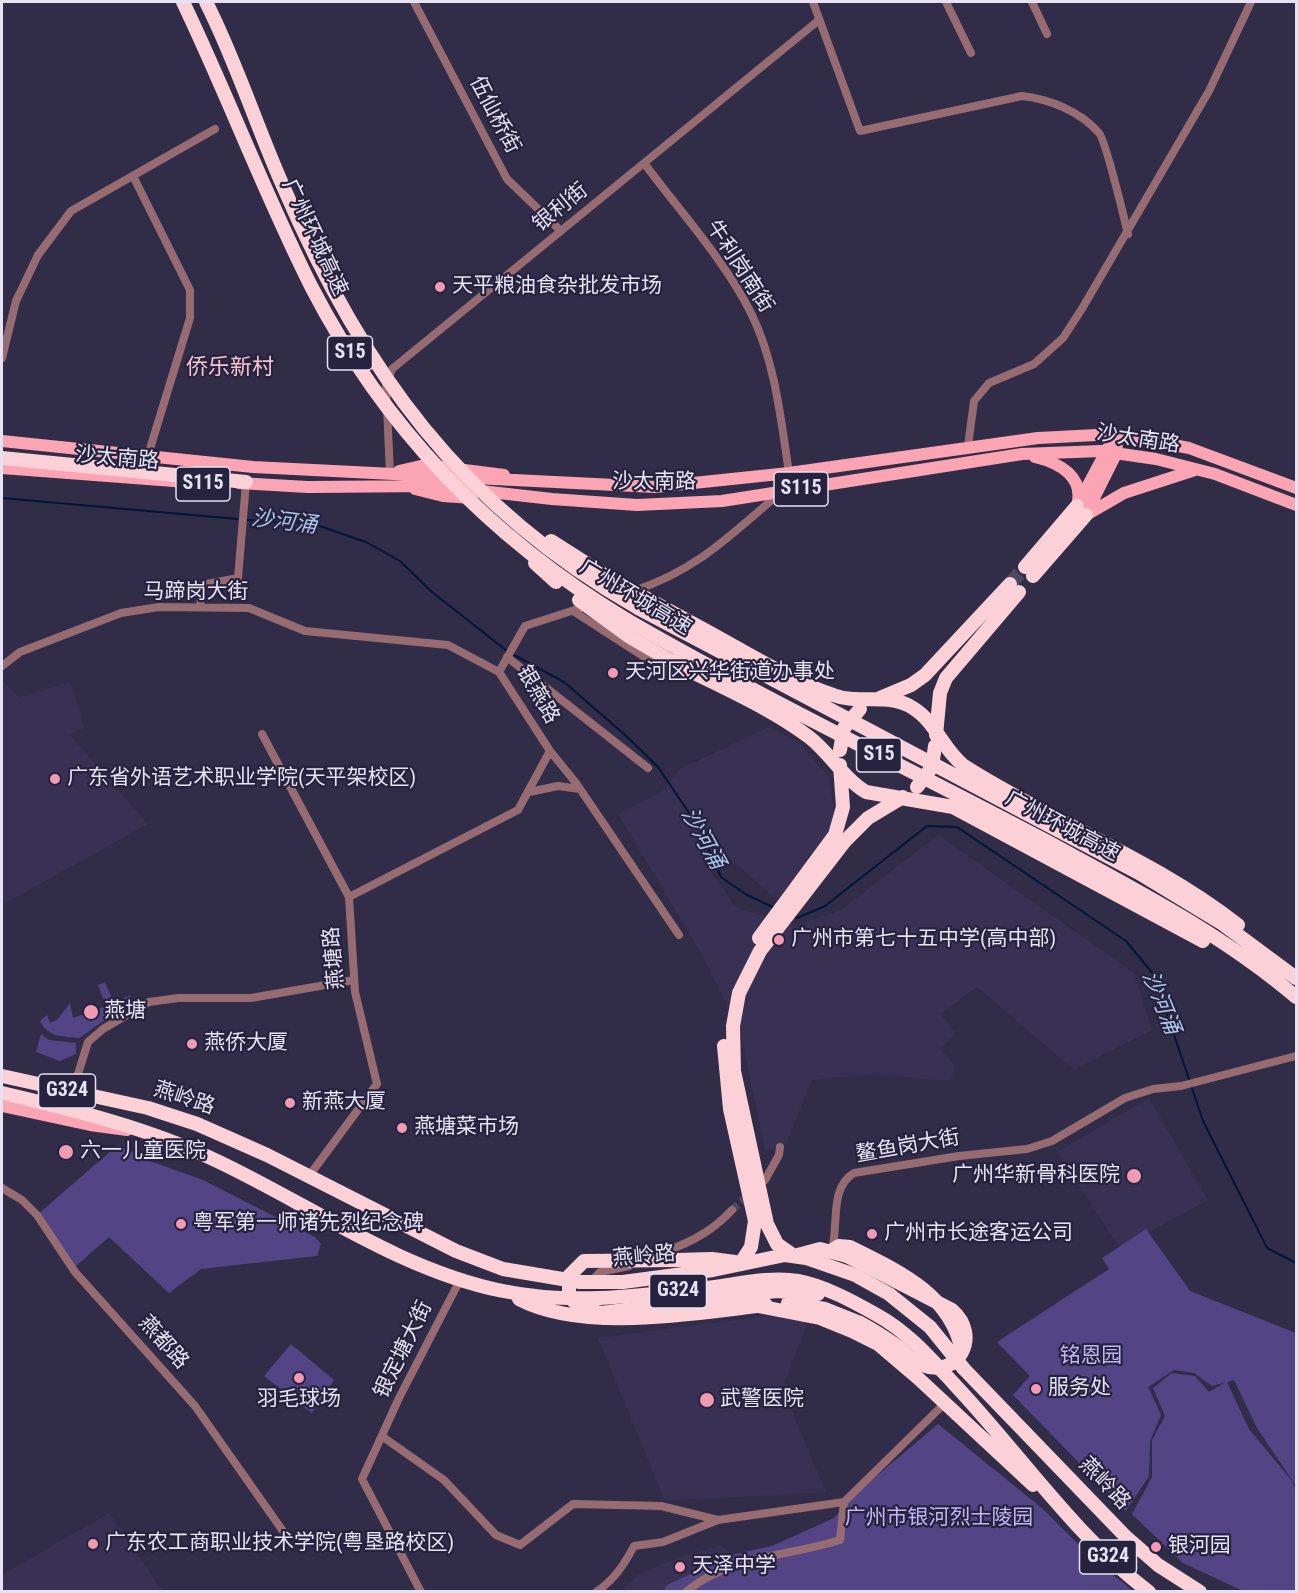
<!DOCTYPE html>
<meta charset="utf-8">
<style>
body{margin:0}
#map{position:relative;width:1298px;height:1593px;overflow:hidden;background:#312c47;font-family:"Roboto Condensed",sans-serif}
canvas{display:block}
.frame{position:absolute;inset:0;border:3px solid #e5e2f4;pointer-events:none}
</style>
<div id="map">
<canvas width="1298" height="1593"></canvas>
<div class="frame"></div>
</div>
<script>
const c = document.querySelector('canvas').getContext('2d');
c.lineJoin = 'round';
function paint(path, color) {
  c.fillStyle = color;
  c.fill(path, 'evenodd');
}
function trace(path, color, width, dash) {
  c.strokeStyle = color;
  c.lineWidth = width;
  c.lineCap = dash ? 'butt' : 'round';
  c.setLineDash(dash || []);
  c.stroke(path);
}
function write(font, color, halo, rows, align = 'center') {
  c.font = font + ' "Roboto Condensed","Noto Sans SC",sans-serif';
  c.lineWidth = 4.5;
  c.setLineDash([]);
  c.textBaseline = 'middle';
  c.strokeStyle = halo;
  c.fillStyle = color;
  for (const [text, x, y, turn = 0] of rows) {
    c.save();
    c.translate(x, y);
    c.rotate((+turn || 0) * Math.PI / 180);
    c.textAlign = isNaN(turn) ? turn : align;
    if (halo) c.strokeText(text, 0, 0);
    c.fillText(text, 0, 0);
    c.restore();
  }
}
const built = new Path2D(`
 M3,682l16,15 52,-15 13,46 -15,6 79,90 -146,81z
 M769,727l31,16 29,35 7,44 -32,47 -27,31 -52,-46 -20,9 31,45 61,17 44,-15 97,-75 196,138 18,57 -78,40 -97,-83 -36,27 15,20 -16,15 15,17 -4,15 -81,-7 -58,6 -26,64 -21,6 -25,-120 -38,-75 -84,-141 45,-23 17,-22z
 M1149,1098l59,102 -88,48 -63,-96z
 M780,1314l29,5 -24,62 10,38 31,73 -161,9 -67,-163z
 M109,1513l54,78h-161v-16z
 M721,1545l10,10 -63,30 -5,6 -43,1 19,-18 33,-14z`);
const green = new Path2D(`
 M105,982l9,21 16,-8 2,6 -53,37c-16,-2 -31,0 -39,-17l7,-6 3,8 7,-3 13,-17 3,15 33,-12 -8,-21z
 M41,1034l8,6 27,3v11l-16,7 -24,-9z
 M118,1145l32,16 53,19 112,57 6,7 -4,12 -116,13 -32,24 -60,-56 -33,29 -39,-51z
 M1146,1229l44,62 106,42v153l-39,-58 -23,-48 -7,2 22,47 43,52 4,10v100h-53l-60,-28 -51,-49 20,-37v-37l13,-24 -12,-28 19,-15 23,3 14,16 17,-10 -14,4 -18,-13 -20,-3 -26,17 13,28 -11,26 -1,35 -23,35 -113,-116 17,-19 -33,-34 112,-73 -7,-11z
 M291,1344l43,36 -22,33 -48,-37z
 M938,1424l105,85 46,46 44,36 -470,1 4,-7 64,-30 41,-9 62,-28 19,-22z`);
const stream = new Path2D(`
 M2,498l269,24 40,1 55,19 34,19 32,31 75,59
 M512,654l52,28 60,52 34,33 42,62 21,48 26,18 28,13
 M794,916l3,2 28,-12 102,-80 30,1 169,114 28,34 49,146 64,127 29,15`);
const streetTunnel = new Path2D(`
 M732,1210l19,-17`);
const highwayTunnel = new Path2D(`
 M1010,584l15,-17`);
const street = new Path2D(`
 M414,2l93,177 54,52
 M813,2l47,129 162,-35c27,3 58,15 77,37 7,8 25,85 29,101
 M946,2l25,51
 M1032,2l15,32
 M644,163c34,46 82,99 107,150 24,48 30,107 38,160
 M133,176l57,114v28l-41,134
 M2,358l14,-57 22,-46 33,-44 144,-82
 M968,446l6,-45 15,-18 45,-19 29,-26 20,-31 126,-216 42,-89
 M390,474l-4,-89 6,-16 427,-349
 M633,591c63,-20 99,-57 148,-99
 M200,607l2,-22 36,-7 8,-96
 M573,611l96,62
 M507,657l141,111
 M2,666l18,-14 101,-39 38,-6 90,1 56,23 143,14 51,27
 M262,734l87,163 6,95 22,92 -68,92
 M550,751l26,32 103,152
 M529,792l29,-6 22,3
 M349,897l169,-87 32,-59 -51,-79 26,-46 62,-20
 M72,1093l16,-51 15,-13 46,-27 29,-4h73l103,-18
 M765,1180l14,-25 1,-8
 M2,1188l20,12 15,15 38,57 120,134 90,128
 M832,1250c7,-26 -3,-62 22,-77l105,-17 68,-7 25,-8 73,-43 28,-9 28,-3 115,-30
 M651,1256c32,-10 58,-21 81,-46
 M591,1282l9,-10 29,-6
 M383,1437l61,43 52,55 24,10 53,-41 88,2 57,14 126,-18 101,-99
 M421,1592l-59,-113 37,-81 61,-118
 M596,1592c18,-12 28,-27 38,-46l29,-4 55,-22
 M686,1592c41,-36 104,-36 154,-52l4,-38`);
const primary = new Path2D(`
 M2,441l251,26 402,20 134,-14 249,-35 78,-4 73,14 107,40
 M1035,457c25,6 50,20 42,49
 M2,468l211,16
 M399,471l26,-6 79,10
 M239,483l68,4 130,-1 115,13 85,6 85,-4 300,-47 79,-3 55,8 59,15 81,31
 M415,489l28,7 29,2
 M1079,502l30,-56
 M1087,512l30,-60 -1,-18
 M1086,515l38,-22 71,-23
 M2,1106l88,19 37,5`);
const highway = new Path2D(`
 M2,458l244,24
 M535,563l21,19
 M1025,567l52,-61
 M1033,576l53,-61
 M638,608l501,265 84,51 73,54
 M627,620c137,79 279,147 419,221 86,47 175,92 250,156
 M686,620c45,23 100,59 147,75 26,10 56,-3 80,13 23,14 30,42 51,58 89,57 190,93 274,159
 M671,661c45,24 97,45 138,76 21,16 35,42 57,55l87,15 250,134
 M880,698l31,-13 14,-10 85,-91
 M936,735l4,-42 6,-15 73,-86
 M759,938l76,-103 8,-28 -3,-42
 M724,1046l6,63 25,112 -4,26 -11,17
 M2,1076l146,32 49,16 70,31 189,96 47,18 77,13h43l90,-12 72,-15 21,3 49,17 34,19 41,33 34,42 162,168 32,28 42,27
 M2,1093c72,17 146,35 213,67 94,44 184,110 288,131 68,14 135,5 203,-3 29,-3 63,-12 92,-7 27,5 56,21 79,34 31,17 54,44 78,70 65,69 118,149 194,207
 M831,1251l8,-5 11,1c48,24 101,47 112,104
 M847,1256l-27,-7 -26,7 -17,-12 -10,-20 -33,-153 -1,-45 6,-33 21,-42 85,-110 23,-23 35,-21
 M676,1260l36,-1 23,3
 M519,1299c64,34 176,14 247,6
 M715,1299l61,-8 42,3
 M788,1303l37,6 35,14
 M758,1306l62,12 32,13 26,13 40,34 115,107`);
const highwayBridge = new Path2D(`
 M183,2c45,94 82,193 129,286 73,141 180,251 315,332
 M206,2c30,59 50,123 77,184 79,184 178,321 355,422
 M551,541l58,37 77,42
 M579,600l51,37 41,24
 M840,750l4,-22 16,-19
 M917,787l15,-20 3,-21
 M847,1256l105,54c30,26 6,69 -30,55 -9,-3 -15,-11 -22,-17 -13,-9 -26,-18 -40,-25
 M676,1260l-92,1 -15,15v20l10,11 22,6 114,-14`);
const markers = [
 [440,287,6,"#f19ab4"],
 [613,673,6,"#f19ab4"],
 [55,779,6,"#f19ab4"],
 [779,940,6,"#f19ab4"],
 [91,1012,8,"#f19ab4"],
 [192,1044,6,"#f19ab4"],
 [290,1103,6,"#f19ab4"],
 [402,1128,6,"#f19ab4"],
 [66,1152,8,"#f19ab4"],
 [1134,1176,8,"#f19ab4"],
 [181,1224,6,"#f19ab4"],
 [872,1234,6,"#f19ab4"],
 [299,1378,6,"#f19ab4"],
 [1036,1389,6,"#f19ab4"],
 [707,1400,8,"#f19ab4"],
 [93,1544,6,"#f19ab4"],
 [1156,1547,6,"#f19ab4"],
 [680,1567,6,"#f19ab4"]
];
const shields = [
 [350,353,45],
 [203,484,54],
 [801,489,54],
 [879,755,45],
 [67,1091,57],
 [678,1291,57],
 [1108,1557,57]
];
const shieldNames = [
 ["S15",350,353],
 ["S115",203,484],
 ["S115",801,489],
 ["S15",879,755],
 ["G324",67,1091],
 ["G324",678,1291],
 ["G324",1108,1557]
];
const streetNames = [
 ["伍仙桥街",494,115,62],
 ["银利街",561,208,-39],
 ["广州环城高速",314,238,65],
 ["牛利岗南街",739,267,57],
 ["沙太南路",1138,440,9],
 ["沙太南路",117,459,5],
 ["沙太南路",654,483],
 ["马蹄岗大街",196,593],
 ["广州环城高速",635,598,31],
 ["银燕路",537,695,60],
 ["广州环城高速",1062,827,28],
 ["燕塘路",335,958,-95],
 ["燕岭路",184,1099,18],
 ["鳌鱼岗大街",908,1147,-10],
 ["燕岭路",644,1257,-5],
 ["燕都路",163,1343,48],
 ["银定塘大街",404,1350,-64],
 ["燕岭路",1104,1484,46]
];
const poiNames = [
 ["天平粮油食杂批发市场",452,287],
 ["天河区兴华街道办事处",625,673],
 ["广东省外语艺术职业学院(天平架校区)",67,779],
 ["广州市第七十五中学(高中部)",791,940],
 ["燕塘",104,1012],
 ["燕侨大厦",204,1044],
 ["新燕大厦",302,1103],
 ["燕塘菜市场",414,1128],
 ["六一儿童医院",80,1152],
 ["广州华新骨科医院",1120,1176,"right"],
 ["粤军第一师诸先烈纪念碑",193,1224],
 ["广州市长途客运公司",884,1234],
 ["服务处",1048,1389],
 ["羽毛球场",299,1400,"center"],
 ["武警医院",720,1400],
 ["广东农工商职业技术学院(粤垦路校区)",105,1544],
 ["银河园",1168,1547],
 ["天泽中学",692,1567]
];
const parkNames = [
 ["铭恩园",1091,1357],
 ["广州市银河烈士陵园",939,1519]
];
const neighbourhoodNames = [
 ["侨乐新村",230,368]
];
const waterNames = [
 ["沙河涌",284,523,7],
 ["沙河涌",702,839,61],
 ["沙河涌",1160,1003,68]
];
paint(built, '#383153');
paint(green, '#534585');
trace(stream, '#011638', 2);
trace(streetTunnel, '#4c4761', 8, [8, 4]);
trace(highwayTunnel, '#4c4761', 14, [14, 7]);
trace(street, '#966c72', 8);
trace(primary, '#fba4b3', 12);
trace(highway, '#fbd0d7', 14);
trace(highwayBridge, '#fbd0d7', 14);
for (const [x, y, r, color] of markers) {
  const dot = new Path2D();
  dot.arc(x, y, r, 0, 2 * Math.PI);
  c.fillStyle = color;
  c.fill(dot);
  trace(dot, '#27223d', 2);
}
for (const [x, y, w] of shields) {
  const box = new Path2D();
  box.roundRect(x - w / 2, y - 17, w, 34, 4.5);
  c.fillStyle = '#27223d';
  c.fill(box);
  trace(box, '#e5e2f4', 1.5);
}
write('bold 20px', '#e5e2f4', null, shieldNames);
write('21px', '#e5e2f4', '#27223d', streetNames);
write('21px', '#e5e2f4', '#27223d', poiNames, 'left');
write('21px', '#c0b5f6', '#27223d', parkNames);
write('22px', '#f6c4d1', '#27223d', neighbourhoodNames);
write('italic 22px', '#acc6ec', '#27223d', waterNames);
</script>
